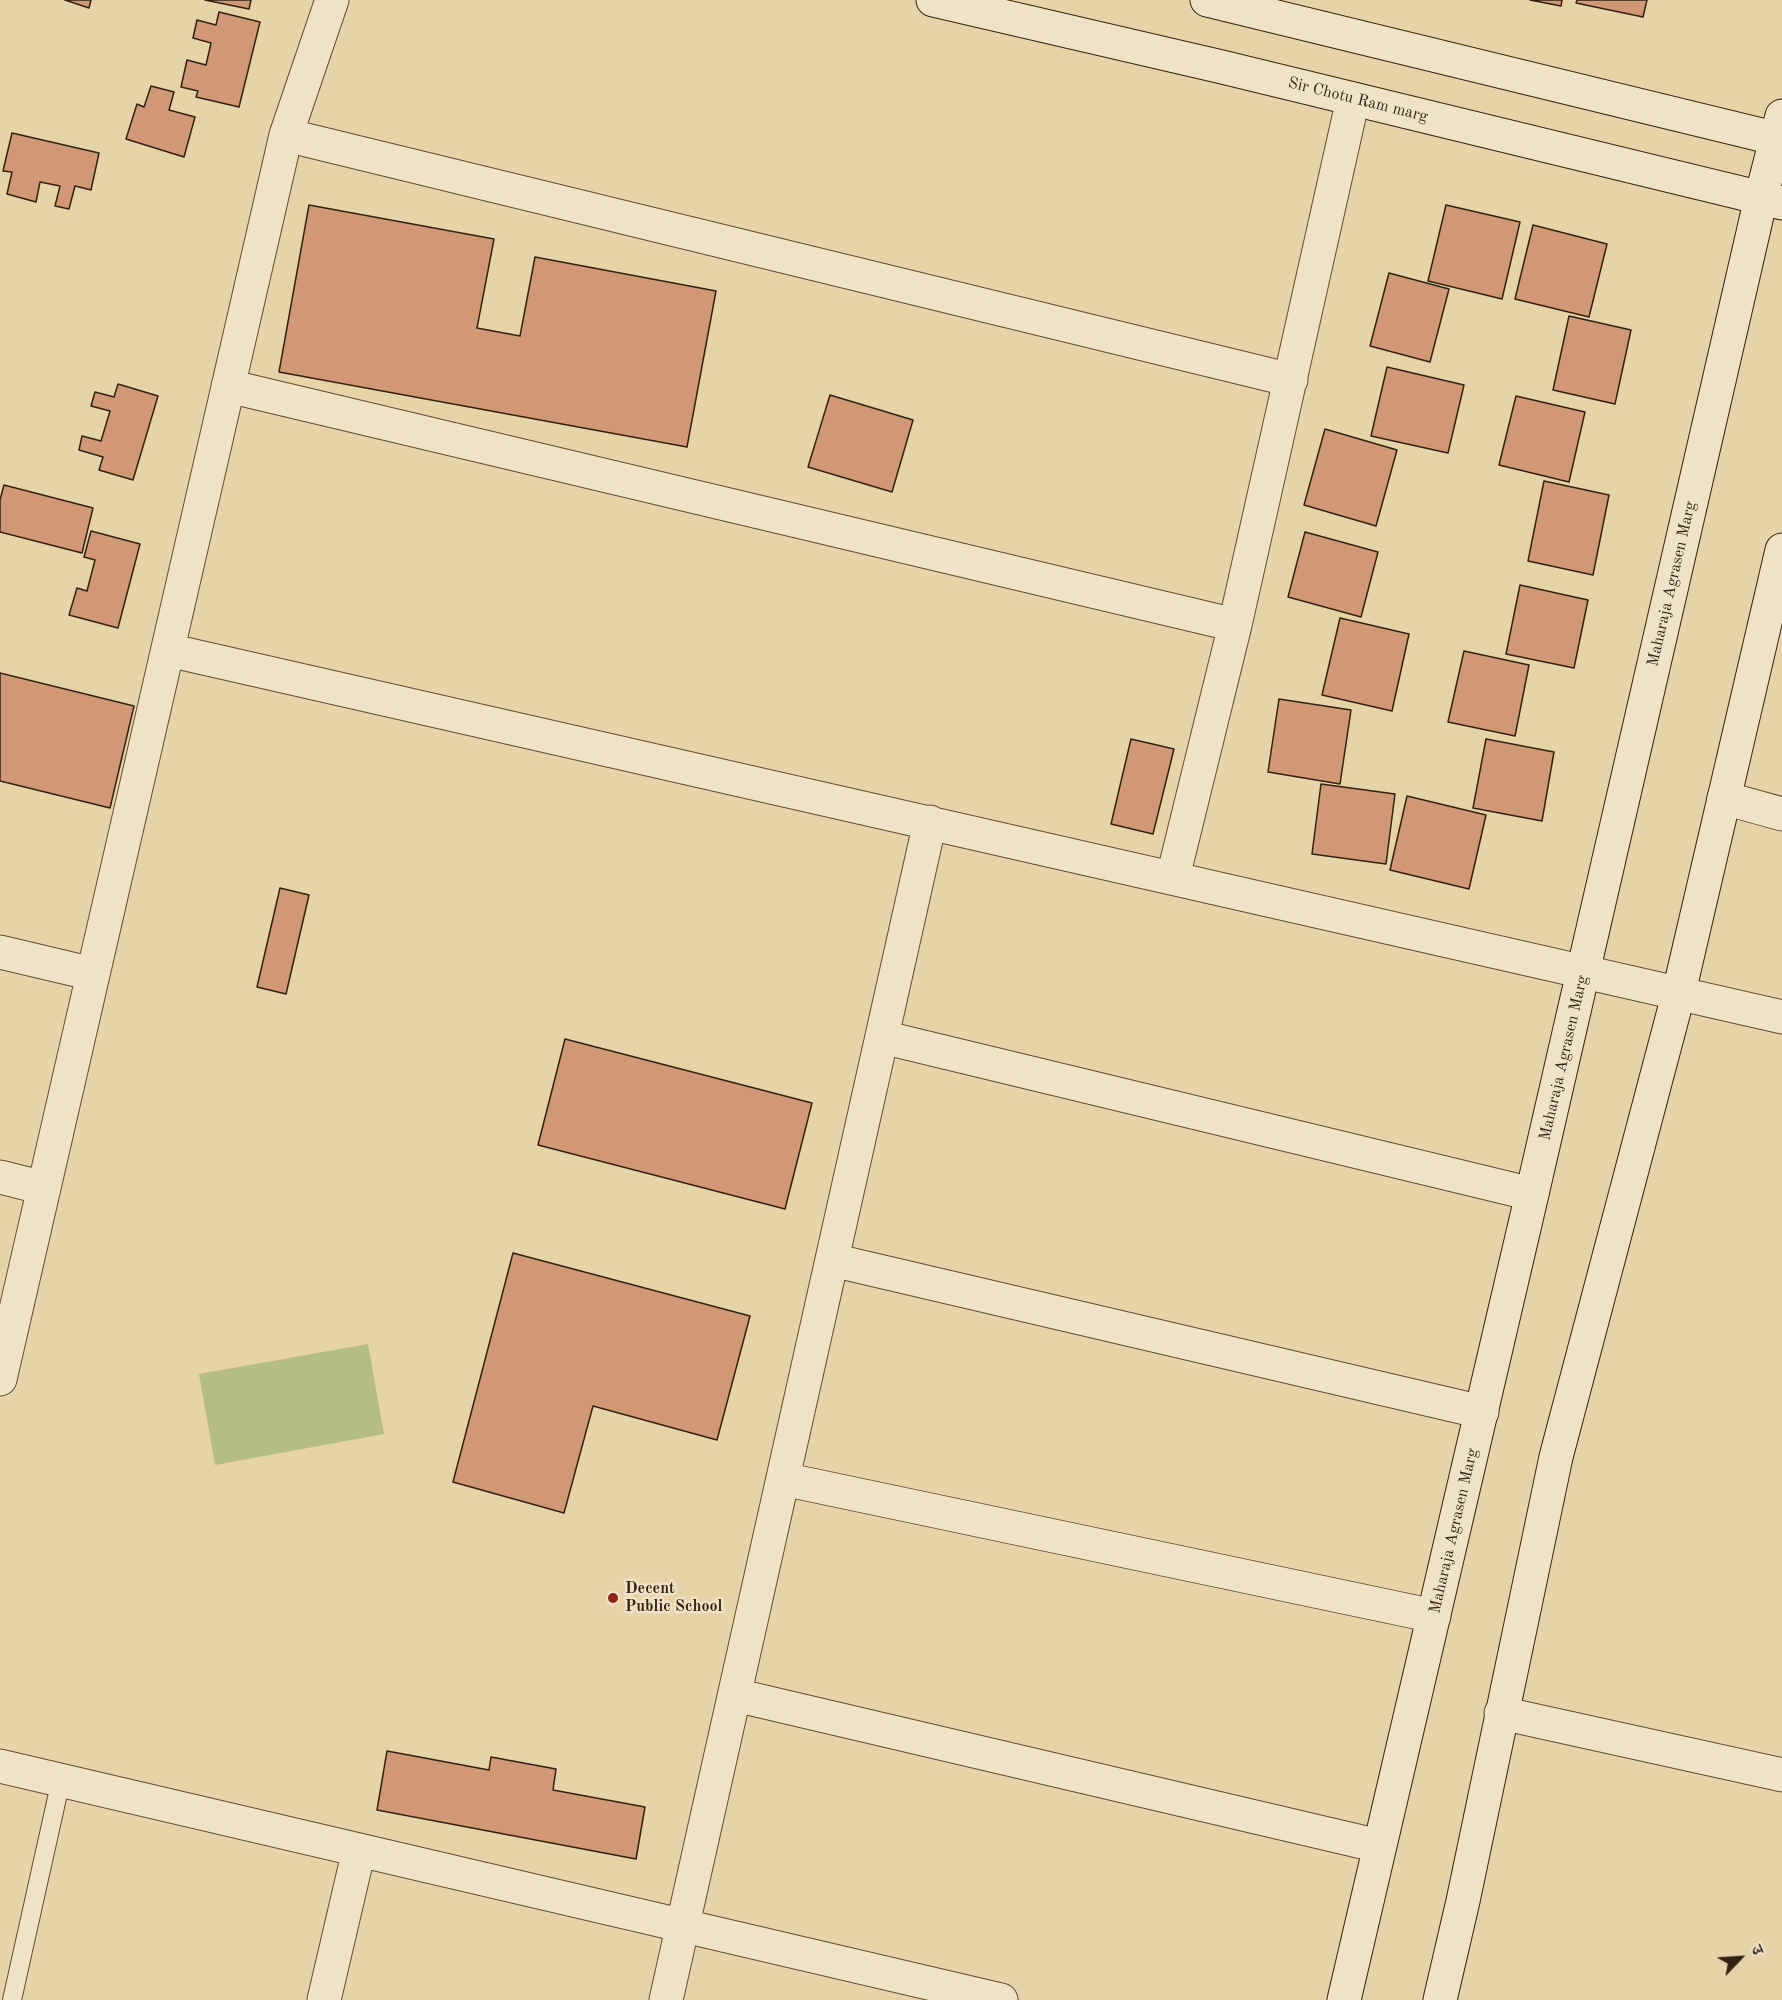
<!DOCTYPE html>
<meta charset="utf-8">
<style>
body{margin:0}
#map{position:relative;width:1782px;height:2000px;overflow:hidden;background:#e7d3a8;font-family:"Old Standard TT","Noto Serif Devanagari",serif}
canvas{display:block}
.north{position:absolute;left:1710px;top:1928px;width:60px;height:60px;-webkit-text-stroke:4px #efe2c6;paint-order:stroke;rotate:65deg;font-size:16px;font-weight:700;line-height:24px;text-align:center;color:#322211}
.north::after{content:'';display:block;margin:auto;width:21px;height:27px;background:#322211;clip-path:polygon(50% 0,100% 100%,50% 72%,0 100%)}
</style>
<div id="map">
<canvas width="1782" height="2000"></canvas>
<div class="north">उ</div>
</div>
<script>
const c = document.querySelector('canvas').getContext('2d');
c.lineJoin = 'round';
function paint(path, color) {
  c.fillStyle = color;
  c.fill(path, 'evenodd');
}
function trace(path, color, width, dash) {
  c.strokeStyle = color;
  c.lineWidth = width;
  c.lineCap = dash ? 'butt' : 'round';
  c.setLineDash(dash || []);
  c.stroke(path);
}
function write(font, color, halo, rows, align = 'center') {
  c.font = font + ' "Old Standard TT",serif';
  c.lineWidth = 5;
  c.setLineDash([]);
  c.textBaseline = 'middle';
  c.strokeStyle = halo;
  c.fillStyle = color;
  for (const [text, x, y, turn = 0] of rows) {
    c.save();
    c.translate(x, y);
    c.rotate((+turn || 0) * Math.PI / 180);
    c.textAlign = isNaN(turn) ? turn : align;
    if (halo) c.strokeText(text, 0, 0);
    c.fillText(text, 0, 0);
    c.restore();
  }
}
const green = new Path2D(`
 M368,1344l16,90 -169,31 -16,-91z`);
const building = new Path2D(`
 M65,0h26l-2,8z
 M205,0h46l-2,9z
 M1530,0h32l-1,6z
 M1577,0h70l-4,17 -67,-14z
 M219,12l41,10 -21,85 -43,-10 2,-6 -17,-4 6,-27 19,5 5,-22 -18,-5 4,-18 19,5z
 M151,86l23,6 -5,18 26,7 -11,40 -58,-18 11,-35 7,3z
 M12,133l87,20 -8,37 -16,-4 -6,23 -14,-3 5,-20 -20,-4 -4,20 -29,-8 5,-22 -9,-1z
 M309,205l185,34 -17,89 43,8 15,-79 181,34 -29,156 -408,-75z
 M1446,205l74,17 -18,77 -74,-18z
 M1533,225l74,19 -18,73 -74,-18z
 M1389,273l60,16 -19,73 -60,-16z
 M1569,316l62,14 -16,74 -62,-14z
 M1387,367l77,18 -16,68 -77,-17z
 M118,384l40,12 -25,84 -34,-10 4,-13 -24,-7 3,-14 19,5 9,-30 -19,-5 4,-14 19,5z
 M830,395l83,25 -21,72 -84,-25z
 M1516,396l69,16 -16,70 -70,-17z
 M1325,429l72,21 -21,76 -72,-21z
 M1544,481l65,14 -16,80 -65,-14z
 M4,485l89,23 -11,45 -82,-21v-32z
 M91,531l49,13 -22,84 -49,-13 8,-27 10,3 8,-31 -11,-3z
 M1305,532l73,20 -17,65 -73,-20z
 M1520,585l68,15 -14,68 -68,-14z
 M1340,618l69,16 -17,77 -70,-16z
 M1464,651l65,14 -14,71 -67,-14z
 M0,673l134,33 -24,102 -110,-27z
 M1279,699l72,11 -11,74 -72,-12z
 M1131,739l43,10 -21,85 -42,-10z
 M1486,739l68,13 -12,69 -69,-13z
 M1321,784l74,10 -9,70 -74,-10z
 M1407,796l79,19 -17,74 -79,-19z
 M280,888l29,7 -23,99 -29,-7z
 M565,1039l247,64 -27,106 -247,-64z
 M513,1253l237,63 -33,124 -124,-34 -29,107 -111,-31z
 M387,1751l102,19 2,-13 65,12 -3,21 92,17 -9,52 -259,-49z`);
const lane = new Path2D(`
 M12,2000l49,-220`);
const street = new Path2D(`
 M286,135l1005,245
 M228,386l1007,239
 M168,650l1614,367
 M1724,798l58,16
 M1178,879l-5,-2 62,-252 118,-526
 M0,952l93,22
 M882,1037l650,157
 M0,1177l44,11
 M832,1260l650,152
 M0,1379l286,-1244 46,-135
 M783,1479l651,137
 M735,1695l644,151
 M1501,1713l281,62
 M0,1766l1001,234
 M324,2000l35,-150
 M666,2000l264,-1178`);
const secondary = new Path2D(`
 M933,0l289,67 560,136
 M1207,0l575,140
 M1344,2000l188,-806 229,-996 21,-82
 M1440,2000l23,-99 93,-444 123,-465 103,-442`);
const markers = [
 [613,1598,6,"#8f2418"]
];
const streetNames = [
 ["Sir Chotu Ram marg",1358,100,14],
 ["Maharaja Agrasen Marg",1672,584,-77],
 ["Maharaja Agrasen Marg",1564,1058,-77],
 ["Maharaja Agrasen Marg",1454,1531,-77]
];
const poiNames = [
 ["Decent",625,1589],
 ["Public School",625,1607]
];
paint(green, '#b4bc88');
paint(building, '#d19875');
trace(building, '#322211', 1.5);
trace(lane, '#5f4e37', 20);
trace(street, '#5f4e37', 35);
trace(secondary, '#322211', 35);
trace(lane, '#efe2c6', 18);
trace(street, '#efe2c6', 33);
trace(secondary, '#efe2c6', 33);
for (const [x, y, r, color] of markers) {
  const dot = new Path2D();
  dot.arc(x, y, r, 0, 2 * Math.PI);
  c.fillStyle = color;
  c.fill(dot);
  trace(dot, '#efe2c6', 2);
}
write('16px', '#322211', '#efe2c6', streetNames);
write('bold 16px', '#322211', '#efe2c6', poiNames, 'left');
</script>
